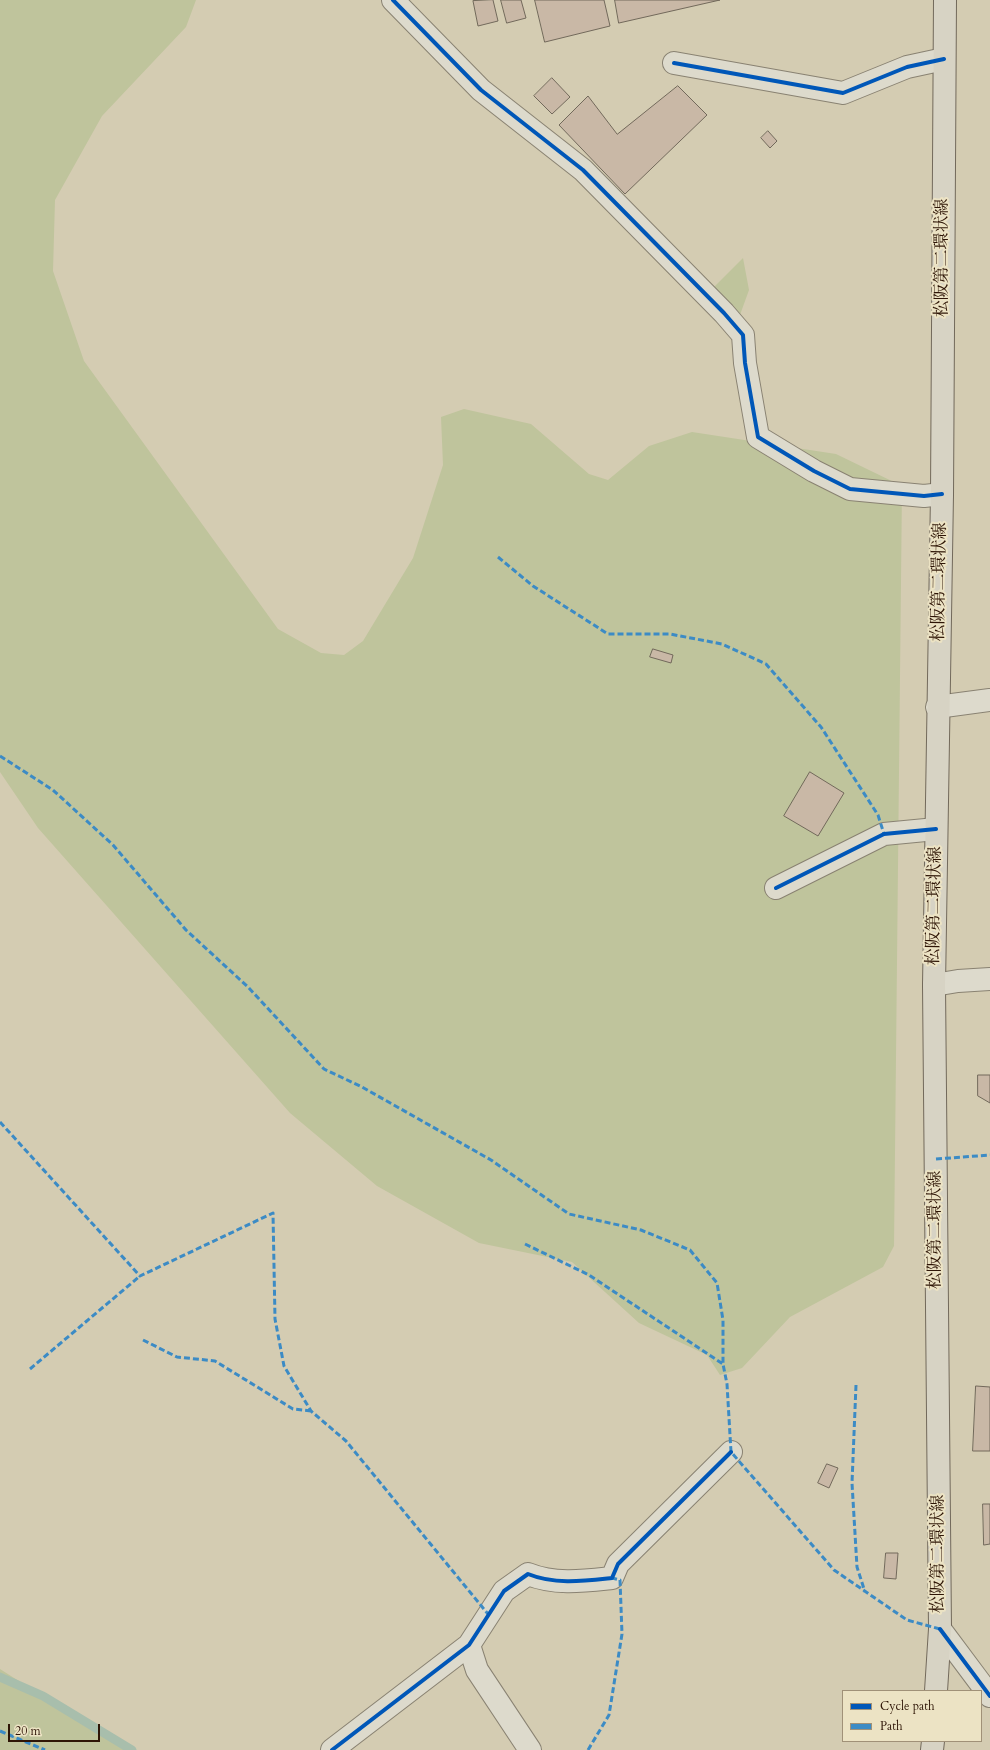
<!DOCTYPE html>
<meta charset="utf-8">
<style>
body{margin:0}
#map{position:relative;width:990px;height:1750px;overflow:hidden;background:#d4ccb2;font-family:Cardo,serif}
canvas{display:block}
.legend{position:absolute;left:842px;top:1690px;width:140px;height:52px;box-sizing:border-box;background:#ece3c4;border:1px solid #a09178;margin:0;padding:5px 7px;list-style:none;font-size:12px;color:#2e1506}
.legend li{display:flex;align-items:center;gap:8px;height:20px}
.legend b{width:20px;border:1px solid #a09178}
.scale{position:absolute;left:8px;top:1724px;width:92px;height:18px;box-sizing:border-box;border:2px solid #2e1506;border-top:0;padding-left:5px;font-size:12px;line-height:14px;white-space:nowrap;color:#2e1506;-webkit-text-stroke:3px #ece3c4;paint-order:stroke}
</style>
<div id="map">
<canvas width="990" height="1750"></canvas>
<ul class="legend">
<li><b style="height:5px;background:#0057b8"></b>Cycle path</li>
<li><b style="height:5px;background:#3c8bc5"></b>Path</li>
</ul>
<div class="scale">20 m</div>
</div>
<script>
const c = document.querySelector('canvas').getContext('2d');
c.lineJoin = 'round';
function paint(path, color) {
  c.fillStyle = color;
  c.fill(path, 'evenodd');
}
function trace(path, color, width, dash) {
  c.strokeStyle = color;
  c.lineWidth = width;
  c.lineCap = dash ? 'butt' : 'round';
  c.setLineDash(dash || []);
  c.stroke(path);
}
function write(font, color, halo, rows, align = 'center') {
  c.font = font + ' Cardo,"Noto Serif JP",serif';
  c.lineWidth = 4;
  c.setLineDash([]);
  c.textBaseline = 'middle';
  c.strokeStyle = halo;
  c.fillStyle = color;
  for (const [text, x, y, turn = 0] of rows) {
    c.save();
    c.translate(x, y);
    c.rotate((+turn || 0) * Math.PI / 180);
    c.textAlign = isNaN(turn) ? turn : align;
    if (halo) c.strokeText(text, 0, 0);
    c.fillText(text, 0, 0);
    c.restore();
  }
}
const green = new Path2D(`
 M0,0h196l-10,27 -84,89 -47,84 -2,71 31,90 194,268 43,24 23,2 19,-14 50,-83 30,-93 -2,-48 23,-8 67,15 58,50 19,6 41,-34 43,-14 144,22 66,32 -8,760 -11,21 -93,50 -48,51 -22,7 -13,-20 -68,-32 -67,-61 -93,-19 -102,-57 -87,-73 -252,-285 -38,-56z
 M743,258l6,32 -17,47 -33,-35z
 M0,1669l127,81h-127z`);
const stream = new Path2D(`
 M0,1677l43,19 89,54`);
const building = new Path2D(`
 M493,0l5,21 -20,5 -5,-25z
 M501,0h20l5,18 -19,5z
 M535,0h69l6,26 -65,16z
 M615,0h105l-101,23z
 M552,78l18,19 -18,17 -18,-18z
 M678,86l29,29 -82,79 -66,-69 29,-29 29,38z
 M768,131l9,10 -7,7 -9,-10z
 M653,649l20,6 -2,8 -21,-6z
 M810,772l34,21 -26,43 -34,-20z
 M978,1075h12v28l-12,-7z
 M976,1386l14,1v64h-17z
 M827,1464l11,4 -9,20 -11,-5z
 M983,1504h7v40l-6,1z
 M886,1553h12l-2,26 -12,-1z`);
const minor = new Path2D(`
 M393,0l88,90 102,80 141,143 19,22 2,28 13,74 56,34 36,18 74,7 18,-2
 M674,63l169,30 64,-26 37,-8
 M937,707l53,-7
 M776,888l108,-54 52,-5
 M934,985l24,-4 32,-2
 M940,1629l50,67
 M469,1645l8,25 53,80
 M332,1750l137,-105 35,-54 24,-17c27,11 56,7 84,4l6,-14 113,-112`);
const major = new Path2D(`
 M936,1691l4,-62 -6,-644 8,-491 3,-494
 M932,1750l1,-9`);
const quiet = new Path2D(`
 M498,557l35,29 75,48h62l52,10 44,20 55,63 57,88 6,19
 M0,756l53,34 60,55 73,85 62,57 76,82 38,18 129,73 78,54 72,16 49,20 27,33 6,37v44l4,20 4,68 103,118 73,50 33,9
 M0,1122l140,154 133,-63 2,106 9,47 27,45 35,30 142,173
 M936,1159l54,-4
 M525,1244l64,31 134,89
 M143,1340l34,17 38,4 78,48 18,2
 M30,1369l110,-93
 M856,1385l-4,98 5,84 8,25
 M0,1731l45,19
 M588,1750l21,-35 13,-81 -2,-54 -8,-2`);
const cycleway = new Path2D(`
 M393,0l88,90 102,80 141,143 19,22 2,28 13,74 56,34 36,18 74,7 18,-2
 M674,63l169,30 64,-26 37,-8
 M776,888l108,-54 52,-5
 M940,1629l50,67
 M332,1750l137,-105 35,-54 24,-17c27,11 56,7 84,4l6,-14 113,-112`);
const streetNames = [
 ["松阪第二環状線",943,258,-90],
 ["松阪第二環状線",940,582,-89],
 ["松阪第二環状線",935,906,-89],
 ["松阪第二環状線",936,1230,-90],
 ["松阪第二環状線",939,1554,-90]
];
paint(green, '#bfc49c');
trace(stream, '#a8beac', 9);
paint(building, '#c9b8a6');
trace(building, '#72695b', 1);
trace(minor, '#898272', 24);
trace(major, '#72695b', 24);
trace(minor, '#dddacc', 22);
trace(major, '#d7d3c4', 22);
trace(quiet, '#3c8bc5', 3, [6, 3]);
trace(cycleway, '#0057b8', 4);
write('17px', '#2e1506', '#ece3c4', streetNames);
</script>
